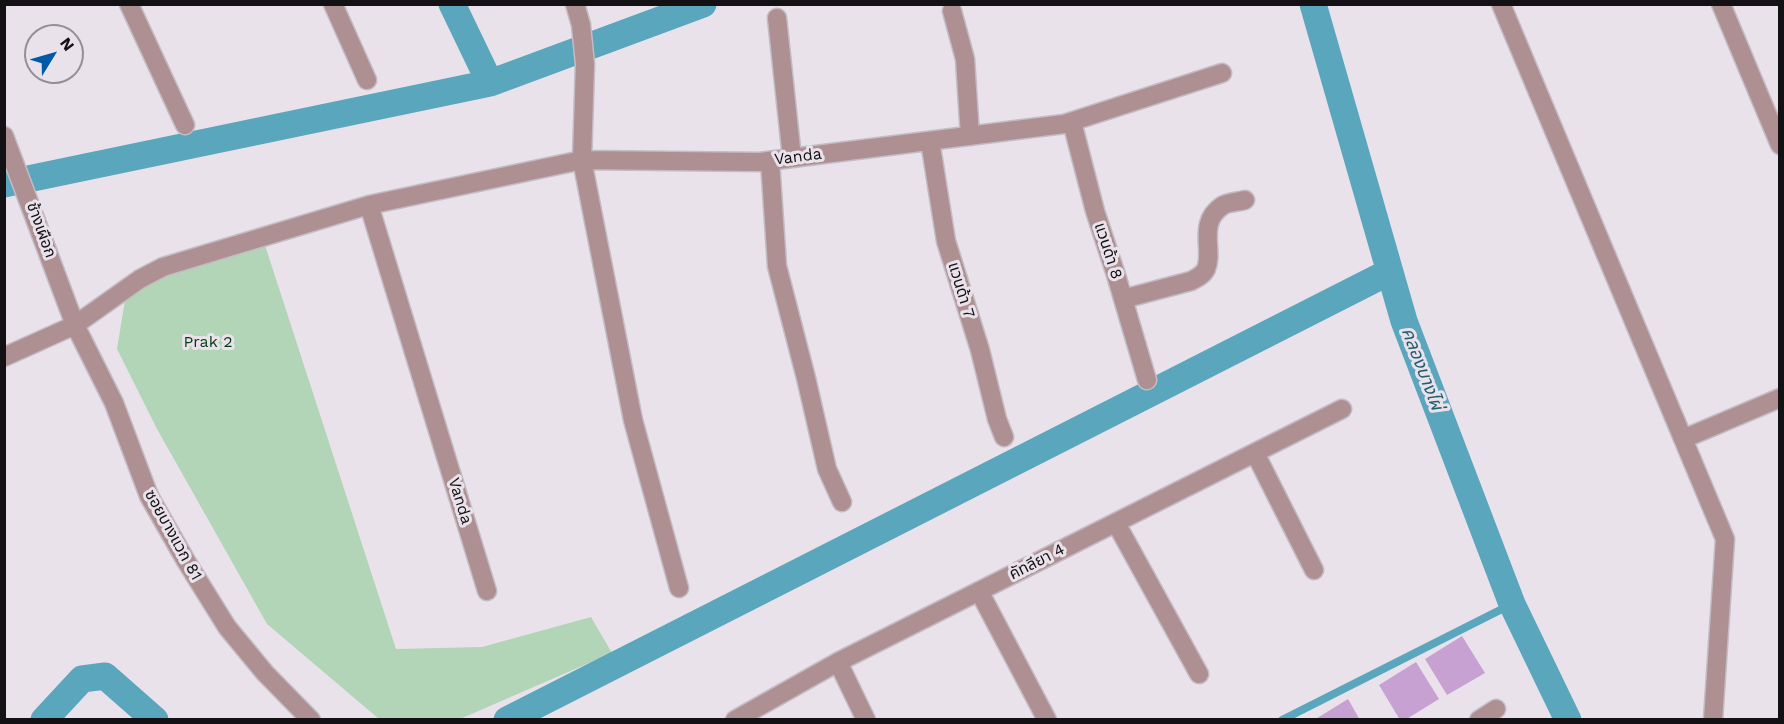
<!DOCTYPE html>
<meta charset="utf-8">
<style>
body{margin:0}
#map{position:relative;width:1784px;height:724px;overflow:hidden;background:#e9e2eb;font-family:"Work Sans",sans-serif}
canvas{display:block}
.frame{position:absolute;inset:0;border:6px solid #141114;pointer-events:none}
.north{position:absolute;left:24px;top:24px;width:60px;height:60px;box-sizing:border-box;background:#e9e2eb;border:2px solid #948e95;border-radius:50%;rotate:53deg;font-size:16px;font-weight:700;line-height:24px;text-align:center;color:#141114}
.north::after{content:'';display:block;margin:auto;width:21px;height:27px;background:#0059a7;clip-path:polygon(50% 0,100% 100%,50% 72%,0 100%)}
</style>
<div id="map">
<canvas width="1784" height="724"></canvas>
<div class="frame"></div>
<div class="north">N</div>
</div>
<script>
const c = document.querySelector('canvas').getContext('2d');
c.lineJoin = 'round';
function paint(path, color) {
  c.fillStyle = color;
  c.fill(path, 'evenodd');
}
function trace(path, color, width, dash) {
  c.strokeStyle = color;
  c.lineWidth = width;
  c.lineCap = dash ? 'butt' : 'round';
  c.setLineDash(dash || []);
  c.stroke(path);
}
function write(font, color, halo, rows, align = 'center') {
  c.font = font + ' "Work Sans","Noto Sans Thai",sans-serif';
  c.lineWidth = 6;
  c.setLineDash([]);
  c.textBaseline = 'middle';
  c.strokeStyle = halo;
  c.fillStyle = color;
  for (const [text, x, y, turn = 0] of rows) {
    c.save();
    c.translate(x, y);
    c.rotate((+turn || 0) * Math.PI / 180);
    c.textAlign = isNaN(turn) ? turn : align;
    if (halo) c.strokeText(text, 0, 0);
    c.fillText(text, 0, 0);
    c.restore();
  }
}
const green = new Path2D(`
 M263,239l133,410 86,-2 109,-30 21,36 -152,66h-81l-112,-95 -110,-195 -40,-80 8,-49 53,-42z`);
const stream = new Path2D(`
 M1282,720l230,-116`);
const canal = new Path2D(`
 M452,4l38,79
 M1313,4l91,317 108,283 56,116
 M4,184l486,-101 213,-79
 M44,720l38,-41 23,-3 50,44
 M507,720l882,-448`);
const building = new Path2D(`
 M1462,636l23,37 -38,22 -22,-36z
 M1416,662l23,37 -34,21h-5l-21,-35z
 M1348,699l12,21h-46z`);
const minor = new Path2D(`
 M129,4l56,121
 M333,4l34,76
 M575,4l6,21 4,39 -3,96 51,260 46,168
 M1501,4l224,535 -12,181
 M1721,4l59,141
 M952,11l13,48 5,77
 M777,18l15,140
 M1072,122l23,89 21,64 31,105
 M4,136l71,189 39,78 35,93 37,65 41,66 38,46 46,47
 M930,141l16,100 34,109 17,69 7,18
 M770,161l7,105 29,112 21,91 15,33
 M369,205l118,386
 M1123,299l68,-18c6,-3 12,-6 15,-12 8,-19 -9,-46 16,-63 5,-4 16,-4 23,-6
 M4,357l71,-32 65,-46 23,-12 206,-62 213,-45 178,2 304,-38 158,-51
 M1683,439l97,-41
 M1255,453l59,117
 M1116,523l83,151
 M979,591l68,129
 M838,662l28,58
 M735,720l103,-58 504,-253
 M1479,720l17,-11`);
const streetNames = [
 ["Vanda",798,157,-7],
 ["ช้างเผือก",41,230,70],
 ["แวนด้า 8",1108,251,72],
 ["แวนด้า 7",961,290,73],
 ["Vanda",460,501,73],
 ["ซอยบางแวก 81",173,535,61],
 ["คัทลียา 4",1037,562,-27]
];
const parkNames = [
 ["Prak 2",208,342]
];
const waterNames = [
 ["คลองบางไผ่",1422,369,69]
];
paint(green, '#b3d5b7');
trace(stream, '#5aa6bd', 8);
trace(canal, '#5aa6bd', 27);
paint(building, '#c8a1d3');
trace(minor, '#c3bcc4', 21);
trace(minor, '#af9092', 18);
write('16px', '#141114', '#e9e2eb', streetNames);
write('16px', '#003c13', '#e9e2eb', parkNames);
write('italic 18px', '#215e70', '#e9e2eb', waterNames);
</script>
